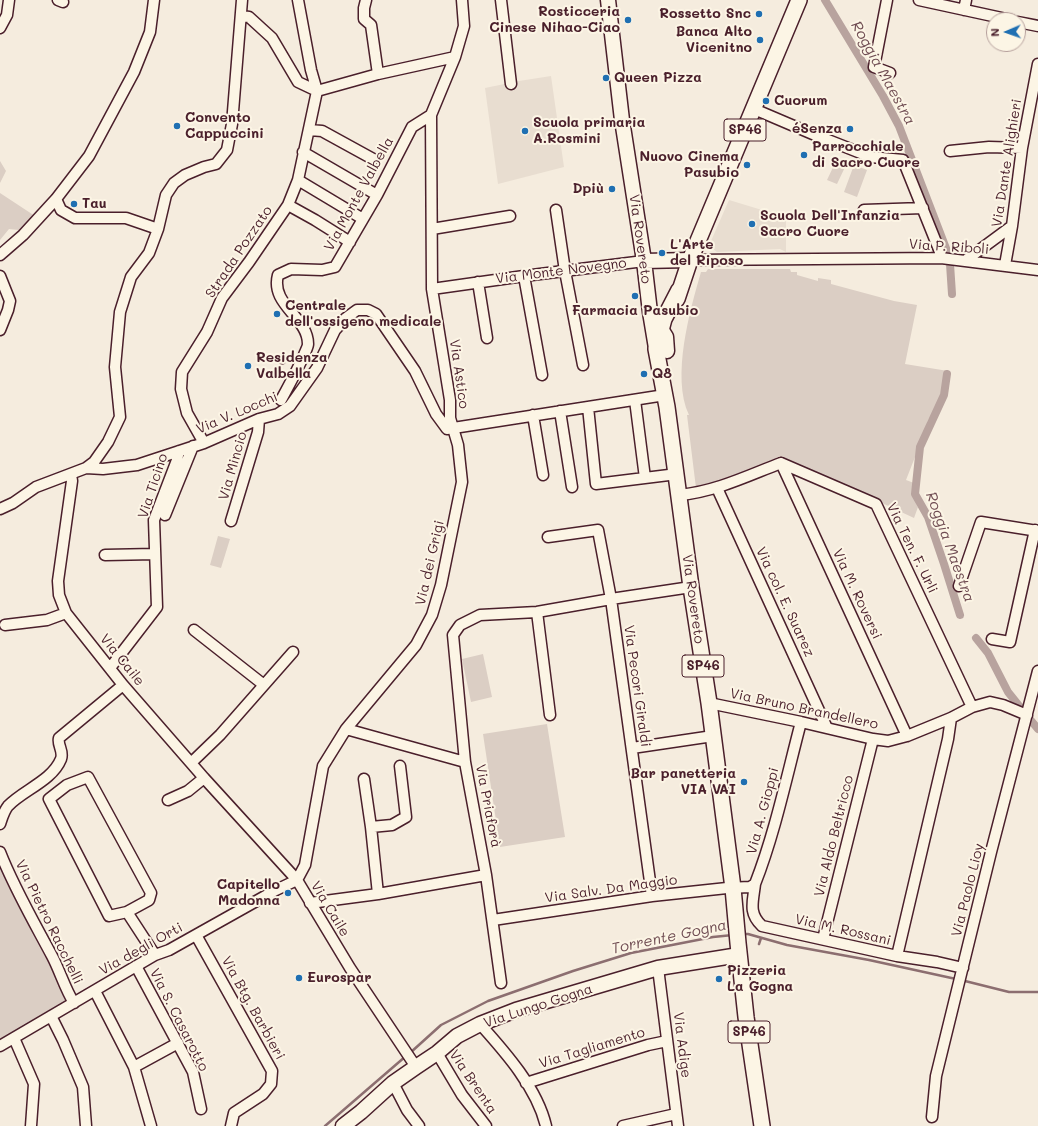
<!DOCTYPE html>
<meta charset="utf-8">
<style>
body{margin:0}
#map{position:relative;width:1038px;height:1126px;overflow:hidden;background:#f5ecde;font-family:Mali,sans-serif}
canvas{display:block}
.north{position:absolute;left:986px;top:12px;width:40px;height:40px;box-sizing:border-box;background:#fcf5e5;border:1px solid #b59f9b;border-radius:50%;rotate:268deg;font-size:11px;font-weight:700;line-height:16px;text-align:center;color:#4a1f2b}
.north::after{content:'';display:block;margin:auto;width:14px;height:18px;background:#1f6fb2;clip-path:polygon(50% 0,100% 100%,50% 72%,0 100%)}
</style>
<div id="map">
<canvas width="1038" height="1126"></canvas>
<div class="north">N</div>
</div>
<script>
const c = document.querySelector('canvas').getContext('2d');
c.lineJoin = 'round';
function paint(path, color) {
  c.fillStyle = color;
  c.fill(path, 'evenodd');
}
function trace(path, color, width, dash) {
  c.strokeStyle = color;
  c.lineWidth = width;
  c.lineCap = dash ? 'butt' : 'round';
  c.setLineDash(dash || []);
  c.stroke(path);
}
function write(font, color, halo, rows, align = 'center') {
  c.font = font + ' Mali,sans-serif';
  c.lineWidth = 4;
  c.setLineDash([]);
  c.textBaseline = 'middle';
  c.strokeStyle = halo;
  c.fillStyle = color;
  for (const [text, x, y, turn = 0] of rows) {
    c.save();
    c.translate(x, y);
    c.rotate((+turn || 0) * Math.PI / 180);
    c.textAlign = isNaN(turn) ? turn : align;
    if (halo) c.strokeText(text, 0, 0);
    c.fillText(text, 0, 0);
    c.restore();
  }
}
const built = new Path2D(`
 M551,76l13,91 -66,17 -13,-96 34,-7z
 M729,200l33,10 24,3v39l-6,-3 -63,3 -4,-3 -2,-3v-5z`);
const green = new Path2D(`
 M0,161l6,10 -6,12z
 M836,161l10,4 -9,19 -10,-4z
 M854,165l13,5 -10,27 -13,-5z
 M0,193l35,23 -16,14 -10,-1 -9,11z
 M708,269h82l1,3h6v3l21,6v-3l13,2v4l63,17 23,4 -12,59 43,7 -8,29 -12,20 -4,14 -18,46 8,3 3,23 1,1 -4,11c-45,-21 -89,-42 -134,-62l-67,31 -17,1 -9,-73h2c-18,-38 1,-105 12,-143h5z
 M218,536l12,3 -9,29 -11,-3z
 M483,654l9,43 -21,5 -9,-43z
 M547,724l18,113 -65,10 -17,-113z
 M0,861c21,49 44,98 74,142l-74,43z`);
const water = new Path2D(`
 M277.5 360a4.5 4.5 0 1 1 9 0a4.5 4.5 0 1 1-9 0Z`);
const stream = new Path2D(`
 M742,934h6l39,11 82,15 87,19
 M759,944l2,-6
 M961,980l48,12h29
 M410,1053l31,-28 47,-24 85,-30 58,-18 82,-16 20,-2
 M325,1126l81,-70`);
const canal = new Path2D(`
 M825,0l58,96 16,30 48,125
 M950,264l2,30
 M947,374l-3,21 -24,52 -5,47 13,23 16,47 16,51
 M976,638l12,15 20,39 16,20
 M1028,717l10,12`);
const street = new Path2D(`
 M58,0l5,2
 M366,0l-2,8v11l7,6 7,49
 M501,0l10,84
 M887,0l-13,67 16,6
 M919,0l92,20
 M964,10l2,-10
 M241,16l8,1 23,21 26,44 19,9 61,-17 77,-17 9,-31 -2,-26
 M1018,22l20,4
 M0,28l7,-13 2,-15
 M754,109l61,26 56,22 32,3 37,92 1,6
 M309,130l13,1 51,28
 M950,151l39,-4 33,1
 M303,152l74,43
 M298,180l65,39
 M56,199l5,11 14,8h51l32,11
 M288,205l27,15 35,22
 M556,210l9,61 18,94
 M864,210l59,-2
 M432,229l78,-13
 M0,255l23,-20 33,-36 33,-43 45,-84 16,-40 4,-32
 M690,260l251,-2 97,12
 M966,260l46,-34
 M1005,265l7,-39 10,-78 16,-84
 M0,276l10,25 -2,9 -8,20
 M524,276l18,99
 M478,282l9,56
 M432,289l92,-13 120,-15
 M281,400c8,-15 16,-29 23,-45 1,-3 4,-8 4,-11 0,-27 -38,-39 -30,-69l13,-6 31,1 13,-3 42,-72 35,-68 19,-12
 M635,400l10,78
 M588,407l8,77 81,-10
 M560,411l12,76
 M533,415l10,60
 M204,443l-17,-30 -6,-24 1,-17 25,-40 15,-34 27,-36 39,-57 10,-25 19,-89 -6,-21 -13,-70
 M781,463l126,273
 M86,468l17,1 34,-4 67,-22 55,-24 19,-5 12,-8 27,-38 18,-38 11,-12 11,-8h11l8,4 39,57 21,43 11,15 218,-34
 M71,474l1,7 -14,100 1,14 7,18 57,72 81,93 93,102 53,88 66,99
 M717,488l110,240
 M680,495c37,-4 67,-19 101,-32l95,41 96,203
 M0,509l13,-6 23,-16 50,-19 8,-6 14,-20 12,-25 -5,-50 5,-55 11,-35 18,-24 9,-24 8,-34 8,-12 11,-8 19,-8 12,-3 11,-14 5,-26 10,-124
 M165,515l28,-69
 M231,521l27,-89 1,-13
 M548,537l50,-7 13,69 41,297
 M105,555l50,-1
 M959,586l22,-64 57,9
 M537,612l13,103
 M5,625l42,-5 19,-7
 M194,630l70,55
 M992,639l18,3 25,-112
 M110,668l47,-61 -3,-87 23,-60 2,-9
 M709,703l92,19 72,17 15,2 19,-5 44,-18 21,-11 18,-5 13,3 24,10
 M346,729l119,33
 M632,748l81,-12
 M191,763l29,-28 73,-83
 M364,779l7,48 7,67
 M168,800l20,-9 16,-13
 M0,824c2,-6 4,-13 8,-18 15,-16 44,-25 53,-47 3,-8 -4,-14 -2,-21l64,-53
 M371,827l21,-2 14,-8 -6,-51
 M0,852c14,36 34,70 52,104 8,15 13,33 22,47
 M755,884c-2,18 -7,29 7,42l135,30 40,6 26,6
 M310,903l68,-9 108,-19
 M127,912l-18,4 -60,-117 18,-14 21,-8 63,116 -2,7 -22,12 28,43
 M493,920l159,-24 75,-8 23,-1 5,-3c20,-51 32,-109 46,-162
 M196,935l76,136 -1,13 -8,10 -29,19 -3,13
 M823,939l50,-200
 M897,956l51,-217 3,-21
 M136,966l57,106 8,37
 M658,968l20,158
 M501,983l-15,-108 -21,-113 -12,-127 7,-10 20,-10 57,-3 74,-13 80,-12
 M95,991l39,76 17,59
 M51,1016l12,24 20,47 3,39
 M480,1024c26,29 57,64 66,102
 M14,1038l20,46 -3,42
 M0,1046l155,-91 14,-5 107,-60 21,-10 8,-15 18,-99 23,-37 70,-84 16,-30 9,-30 21,-103 -4,-37 -8,-27v-18l-18,-111 -1,-174 24,-58
 M437,1053l25,42 24,31
 M134,1067l44,-24
 M393,1083l14,27 12,16
 M526,1083l122,-38 19,-4
 M932,1117l4,-41 55,-224 47,-181
 M623,1126l53,-12`);
const secondary = new Path2D(`
 M608,0l14,120 22,141 6,51 6,36
 M644,261l46,-1
 M658,324l8,13 1,14
 M343,1126l18,-14 32,-29 23,-16 21,-14 20,-17 23,-12 36,-14 142,-42 81,-13`);
const primary = new Path2D(`
 M679,290l-15,29 -8,30 11,58 24,180 18,116 24,185 5,55 8,74 16,109
 M677,299l13,-39 109,-260`);
const markers = [
 [759,14,4,"#1f6fb2"],
 [628,20,4,"#1f6fb2"],
 [760,40,4,"#1f6fb2"],
 [606,78,4,"#1f6fb2"],
 [766,101,4,"#1f6fb2"],
 [177,126,4,"#1f6fb2"],
 [850,129,4,"#1f6fb2"],
 [525,131,4,"#1f6fb2"],
 [804,155,4,"#1f6fb2"],
 [747,165,4,"#1f6fb2"],
 [612,189,4,"#1f6fb2"],
 [74,204,4,"#1f6fb2"],
 [752,224,4,"#1f6fb2"],
 [662,253,4,"#1f6fb2"],
 [635,296,4,"#1f6fb2"],
 [277,314,4,"#1f6fb2"],
 [248,366,4,"#1f6fb2"],
 [644,374,4,"#1f6fb2"],
 [744,782,4,"#1f6fb2"],
 [288,893,4,"#1f6fb2"],
 [299,978,4,"#1f6fb2"],
 [719,979,4,"#1f6fb2"]
];
const shields = [
 [745,130,42],
 [703,666,42],
 [749,1032,42]
];
const shieldNames = [
 ["SP46",745,130],
 ["SP46",703,666],
 ["SP46",749,1032]
];
const poiNames = [
 ["Rosticceria",620,12,"right"],
 ["Cinese Nihao-Ciao",620,28,"right"],
 ["Rossetto Snc",751,14,"right"],
 ["Banca Alto",752,32,"right"],
 ["Vicenitno",752,48,"right"],
 ["Queen Pizza",614,78],
 ["Cuorum",774,101],
 ["Convento",185,118],
 ["Cappuccini",185,134],
 ["Scuola primaria",533,123],
 ["A.Rosmini",533,139],
 ["éSenza",842,129,"right"],
 ["Parrocchiale",812,147],
 ["di Sacro Cuore",812,163],
 ["Nuovo Cinema",739,157,"right"],
 ["Pasubio",739,173,"right"],
 ["Dpiù",604,189,"right"],
 ["Tau",82,204],
 ["Scuola Dell'Infanzia",760,216],
 ["Sacro Cuore",760,232],
 ["L'Arte",670,245],
 ["del Riposo",670,261],
 ["Centrale",285,306],
 ["dell'ossigeno medicale",285,322],
 ["Farmacia Pasubio",635,311,"center"],
 ["Residenza",256,358],
 ["Valbella",256,374],
 ["Q8",652,374],
 ["Bar panetteria",736,774,"right"],
 ["VIA VAI",736,790,"right"],
 ["Capitello",280,885,"right"],
 ["Madonna",280,901,"right"],
 ["Pizzeria",727,971],
 ["La Gogna",727,987],
 ["Eurospar",307,978]
];
const streetNames = [
 ["Via Dante Alighieri",1007,163,-81],
 ["Via Monte Valbella",359,194,-61],
 ["Via Rovereto",640,239,82],
 ["Via P. Riboli",949,247,4],
 ["Strada Pozzato",239,252,-56],
 ["Via Monte Novegno",561,271,-7],
 ["Via Astico",459,374,82],
 ["Via V. Locchi",237,413,-23],
 ["Via Mincio",233,466,-74],
 ["Via Ticino",153,486,-72],
 ["Via Ten. F. Urli",912,548,64],
 ["Via dei Grigi",430,563,-77],
 ["Via M. Roversi",857,594,65],
 ["Via Rovereto",693,599,82],
 ["Via col. E. Suarez",785,602,65],
 ["Via Caile",122,660,51],
 ["Via Pecori Giraldi",637,686,82],
 ["Via Bruno Brandellero",804,709,12],
 ["Via Priaforà",488,806,79],
 ["Via A. Gioppi",763,811,-75],
 ["Via Aldo Beltricco",834,836,-76],
 ["Via Salv. Da Maggio",611,889,-8],
 ["Via Paolo Lioy",968,890,-76],
 ["Via Caile",330,909,59],
 ["Via Pietro Racchelli",49,922,64],
 ["Via M. Rossani",843,930,13],
 ["Via degli Orti",141,949,-29],
 ["Via Lungo Gogna",538,1006,-18],
 ["Via Btg. Barbieri",253,1008,61],
 ["Via S. Casarotto",179,1020,63],
 ["Via Adige",682,1045,83],
 ["Via Tagliamento",592,1048,-17],
 ["Via Brenta",473,1082,56]
];
const waterNames = [
 ["Roggia Maestra",883,73,61],
 ["Roggia Maestra",950,547,70],
 ["Torrente Gogna",669,937,-12]
];
paint(built, '#e8ddd0');
paint(green, '#dbcec4');
paint(water, '#b8a39e');
trace(water, '#8c6e70', 1);
trace(stream, '#8c6e70', 2.5);
trace(canal, '#b8a39e', 8);
trace(street, '#4a1f2b', 13);
trace(secondary, '#4a1f2b', 17);
trace(primary, '#4a1f2b', 18);
trace(street, '#fcf5e5', 10);
trace(secondary, '#fcf5e5', 14);
trace(primary, '#fcf5e5', 15);
for (const [x, y, r, color] of markers) {
  const dot = new Path2D();
  dot.arc(x, y, r, 0, 2 * Math.PI);
  c.fillStyle = color;
  c.fill(dot);
  trace(dot, '#fcf5e5', 1.5);
}
for (const [x, y, w] of shields) {
  const box = new Path2D();
  box.roundRect(x - w / 2, y - 11, w, 22, 3);
  c.fillStyle = '#fcf5e5';
  c.fill(box);
  trace(box, '#4a1f2b', 1);
}
write('bold 13px', '#4a1f2b', null, shieldNames);
write('bold 14px', '#4a1f2b', '#fcf5e5', poiNames, 'left');
write('14px', '#4a1f2b', '#fcf5e5', streetNames);
write('italic 15px', '#704d53', '#fcf5e5', waterNames);
</script>
